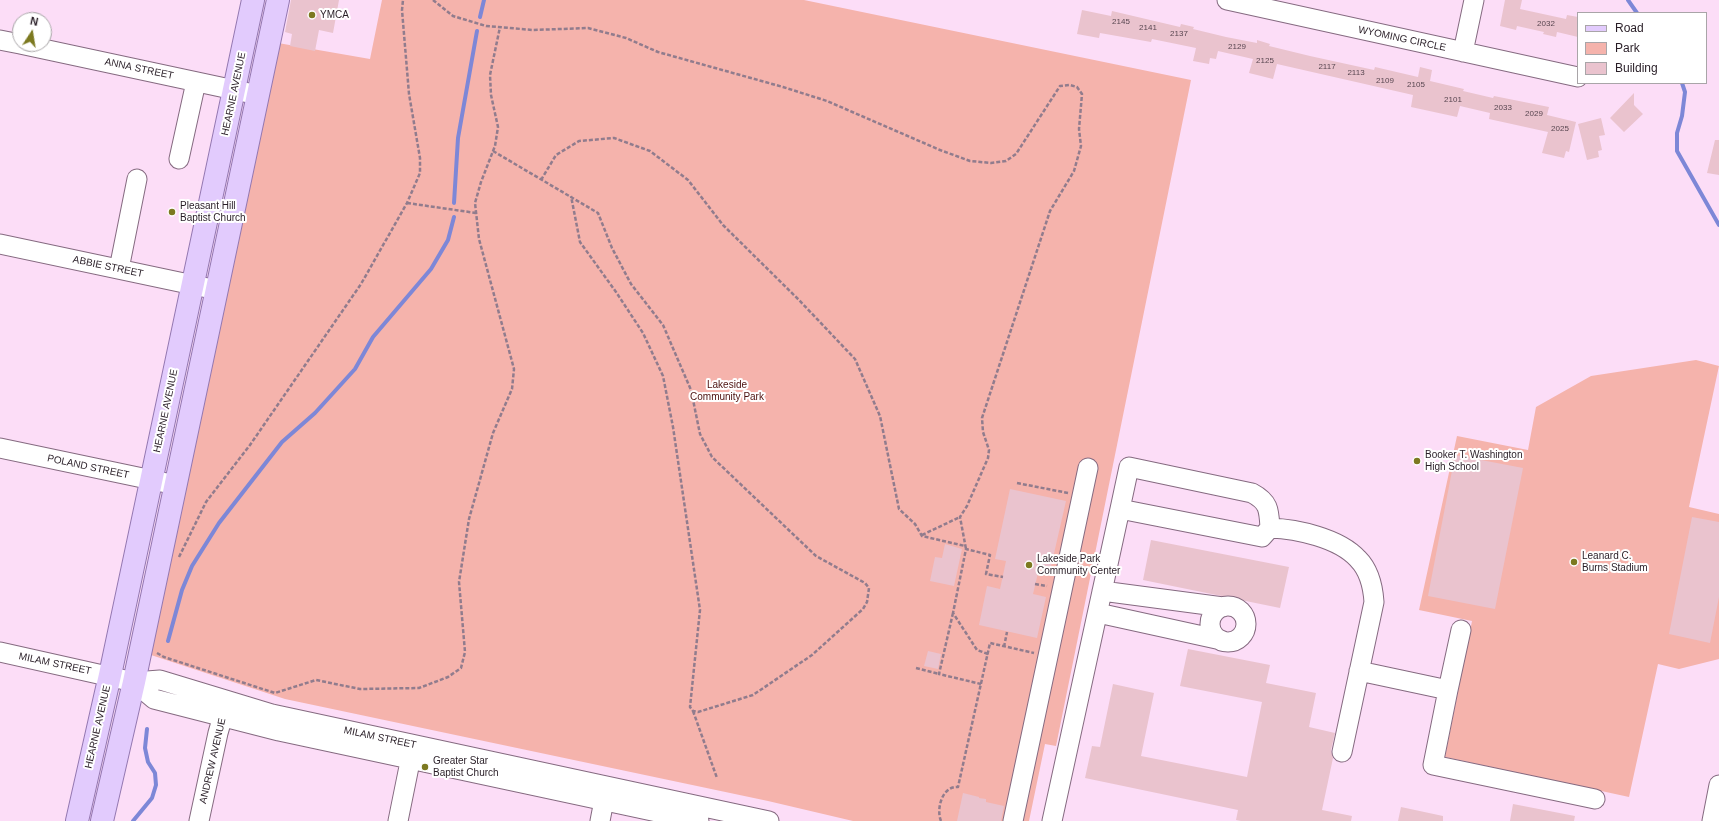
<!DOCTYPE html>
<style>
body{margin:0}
#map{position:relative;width:1719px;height:821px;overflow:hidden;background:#fcddf7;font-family:Arial,sans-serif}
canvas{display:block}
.legend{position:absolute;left:1577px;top:12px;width:130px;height:72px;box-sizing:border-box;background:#fff;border:1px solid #a9a5a8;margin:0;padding:5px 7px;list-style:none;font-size:12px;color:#281d26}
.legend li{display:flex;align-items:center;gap:8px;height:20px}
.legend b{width:20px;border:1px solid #a9a5a8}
.north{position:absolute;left:12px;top:12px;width:40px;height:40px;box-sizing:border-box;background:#fff;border:1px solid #a9a5a8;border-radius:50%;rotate:12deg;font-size:11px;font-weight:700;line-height:16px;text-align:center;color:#281d26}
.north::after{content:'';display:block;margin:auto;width:14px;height:18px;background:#7c7920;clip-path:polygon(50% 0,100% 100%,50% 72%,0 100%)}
</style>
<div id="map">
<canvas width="1719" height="821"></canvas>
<ul class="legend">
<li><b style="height:5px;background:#e2cbfd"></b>Road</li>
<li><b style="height:11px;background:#f5b3ac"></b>Park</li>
<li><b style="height:11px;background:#eac3ce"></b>Building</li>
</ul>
<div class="north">N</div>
</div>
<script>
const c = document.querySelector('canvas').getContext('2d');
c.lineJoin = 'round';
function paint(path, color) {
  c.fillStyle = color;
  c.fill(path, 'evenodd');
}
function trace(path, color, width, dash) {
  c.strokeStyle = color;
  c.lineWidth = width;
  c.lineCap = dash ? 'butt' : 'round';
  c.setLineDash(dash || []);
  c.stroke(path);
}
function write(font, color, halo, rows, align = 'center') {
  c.font = font + ' Arial,sans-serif';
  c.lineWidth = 4;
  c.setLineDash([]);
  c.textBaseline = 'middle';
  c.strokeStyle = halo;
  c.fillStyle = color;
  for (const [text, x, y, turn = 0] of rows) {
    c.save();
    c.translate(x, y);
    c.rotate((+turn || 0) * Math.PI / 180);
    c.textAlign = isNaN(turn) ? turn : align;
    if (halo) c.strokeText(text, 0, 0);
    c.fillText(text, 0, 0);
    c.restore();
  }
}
const green = new Path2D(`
 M382,0h422l387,80 -135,666 -11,-2 -16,77h-176l-85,-20 -483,-102 -134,-44 127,-612 92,16z
 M1696,360l23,6 -30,141 30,7v145l-40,10 -21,-5 -29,133 -184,-40 27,-136 -53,-11 38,-174 71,14 8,-43 55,-31z`);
const stream = new Path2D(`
 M1628,0l9,13
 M480,17l4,-17
 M1682,83l3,9 -3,24 -5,17v18l42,74
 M454,203l4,-65 19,-107
 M168,641l14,-51 10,-24 27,-43 63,-81 33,-29 40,-44 18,-32 58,-68 17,-29 6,-23
 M133,821l19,-23 4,-13 -1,-12 -7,-11 -3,-14 2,-19`);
const building = new Path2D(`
 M291,0h48l-6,33 -14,-3 -4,21 -25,-5 2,-12 -7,-2z
 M1505,0h17l-2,9 46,10 1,-4 11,2v20l-21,-5 -1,5 -13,-3 1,-2 -27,-6 -1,4 -16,-4z
 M1082,10l29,6 1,-5 68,16 1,-3 13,3 -1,2 33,8 31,6v-3l13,4 -1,2 41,10 64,14 1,-3 43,10 2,-10 12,3 -2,11 34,8 -1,2 30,7 1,-2 55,11 -2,8 29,7 -7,30 -3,-1 -2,7 -22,-5 6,-21 -59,-13 1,-6 -30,-7 -3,11 -46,-10 2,-12 -136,-31 -4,15 -24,-6 4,-14 -35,-8 -2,8 -6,-1 -1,6 -16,-3 3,-13 -44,-9 -1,3 -51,-9 -1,5 -22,-4z
 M1634,93v12l9,9 -19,18 -14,-14z
 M1601,118l4,17 -6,1 3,14 -4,1 1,6 -12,3 -9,-36z
 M1715,140h4v35l-12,-2z
 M1455,455l68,13 -28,141 -67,-13z
 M1010,489l56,12 -16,70 -11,-2 -6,25 13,3 -9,41 -58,-13 8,-39 13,3 6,-28 -11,-2z
 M1692,517l27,5v75l-9,46 -41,-9z
 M1151,540l138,27 -9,41 -137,-28z
 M945,544l17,5 -8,37 -24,-5 5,-24 7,1z
 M1188,649l82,16 -4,18 50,10 -7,34 26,6 -4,17 2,8 -11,52 30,6 -1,5h-110l-5,-1 2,-10 -153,-32 7,-32 8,1 13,-63 41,9 -13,63 106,21 15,-75 -82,-16z
 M928,651l13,3 -3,15 -14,-3z
 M963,793l16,4v1l7,1v3l18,4 -3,15h-44z
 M1513,804l62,12 -1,5h-64z
 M1401,807l42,9v5h-45z`);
const path = new Path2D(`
 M433,0l20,16 33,10 47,4 55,-2 38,10 32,14 125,35 44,14 113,49 30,11 21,2 15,-2 10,-7 44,-68 10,-1 7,2 5,7 -3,35 2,17 -7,25 -24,40 -68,207 1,14 6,18 -1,8 -21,48 -7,11 6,32
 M493,151l105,62 14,35 19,36 32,41 28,65 9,44 12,23 104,99 49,27 4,5 -2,14 -4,7 -51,46 -59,40 -55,17 -5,-1 -3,-4 10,-97 -27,-183 -10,-51 -20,-43 -27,-41 -36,-50 -9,-46
 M541,180l15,-25 23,-14 35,-3 36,13 38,29 35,45 76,75 56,59 25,57 19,93 16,15 7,12 43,10
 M407,203l69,10
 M1017,483l51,10
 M922,535l38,-18
 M179,557l27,-55 44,-57 111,-161 46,-81 13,-30v-15l-11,-64 -7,-84 1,-10
 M1035,584l12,2
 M953,613l-14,61 42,10
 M1004,647l3,-15
 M157,653l7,4 111,36 41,-13 44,9 59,-1 29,-11 13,-9 4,-16 -6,-70 10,-63 24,-86 19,-44 2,-20 -35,-130 -4,-36 6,-21 14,-36 3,-19 -7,-32 -1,-20 10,-48
 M988,654l-11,-4 -24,-37 13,-64 24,6 -4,19 17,3
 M916,668l23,6
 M693,711l24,67
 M941,821c-5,-12 1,-35 17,-34l32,-144 44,10`);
const minor = new Path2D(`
 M1227,0l351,77
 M0,40l20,4
 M20,44l238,51
 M1463,52l11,-52
 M179,159l17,-77
 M0,244l217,46
 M119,269l18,-90
 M0,448l176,37
 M1120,509l9,-42 123,26c17,9 17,17 18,35
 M1102,591l121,16
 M1210 624a18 18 0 1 1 36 0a18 18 0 1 1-36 0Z
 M1098,613l123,27
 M0,652l134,30 26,-2 112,34 497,107
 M1359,671l89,19 -15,75 162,34
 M134,682l20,17 125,32 420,90
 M1448,690l13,-60
 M199,821l19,-88 8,-28
 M398,821l15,-74
 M600,821l6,-31
 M1013,821l75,-353
 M1052,821l68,-312 142,28 8,-9c27,1 69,10 88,31 11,11 15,28 16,43l-32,150
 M1712,821l7,-36`);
const major = new Path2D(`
 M77,821l33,-146 143,-675
 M102,821l32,-139 144,-682`);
const markers = [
 [312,15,4,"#7c7920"],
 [172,212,4,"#7c7920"],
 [1417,461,4,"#7c7920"],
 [1574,562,4,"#7c7920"],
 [1029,565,4,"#7c7920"],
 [425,767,4,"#7c7920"]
];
const numberNames = [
 ["2145",1121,22],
 ["2032",1546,24],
 ["2141",1148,28],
 ["2137",1179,34],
 ["2129",1237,47],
 ["2125",1265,61],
 ["2117",1327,67],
 ["2113",1356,73],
 ["2109",1385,81],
 ["2105",1416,85],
 ["2101",1453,100],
 ["2033",1503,108],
 ["2029",1534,114],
 ["2025",1560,129]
];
const poiNames = [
 ["YMCA",320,15],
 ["Pleasant Hill",180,206],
 ["Baptist Church",180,218],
 ["Booker T. Washington",1425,455],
 ["High School",1425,467],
 ["Leanard C.",1582,556],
 ["Burns Stadium",1582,568],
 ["Lakeside Park",1037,559],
 ["Community Center",1037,571],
 ["Greater Star",433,761],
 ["Baptist Church",433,773]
];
const streetNames = [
 ["WYOMING CIRCLE",1402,39,12],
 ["ANNA STREET",139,69,12],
 ["HEARNE AVENUE",234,94,-78],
 ["ABBIE STREET",108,267,12],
 ["HEARNE AVENUE",166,411,-78],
 ["POLAND STREET",88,467,12],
 ["MILAM STREET",55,664,12],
 ["HEARNE AVENUE",98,727,-77],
 ["MILAM STREET",380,738,12],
 ["ANDREW AVENUE",213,761,-77]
];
const parkNames = [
 ["Lakeside",727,385],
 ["Community Park",727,397]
];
paint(green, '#f5b3ac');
trace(stream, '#7d87d7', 4);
paint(building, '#eac3ce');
trace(minor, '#856a80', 21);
trace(major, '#9478b1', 24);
trace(path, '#917c8d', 2.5, [4, 2]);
trace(minor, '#fff', 19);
trace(major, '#e2cbfd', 22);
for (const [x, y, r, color] of markers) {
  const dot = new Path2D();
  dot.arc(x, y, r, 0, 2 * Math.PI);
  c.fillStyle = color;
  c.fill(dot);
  trace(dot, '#fff', 1.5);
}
write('8px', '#584650', null, numberNames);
write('10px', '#281d26', '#fff', poiNames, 'left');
write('10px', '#281d26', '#fff', streetNames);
write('10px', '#4d110f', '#fff', parkNames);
</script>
